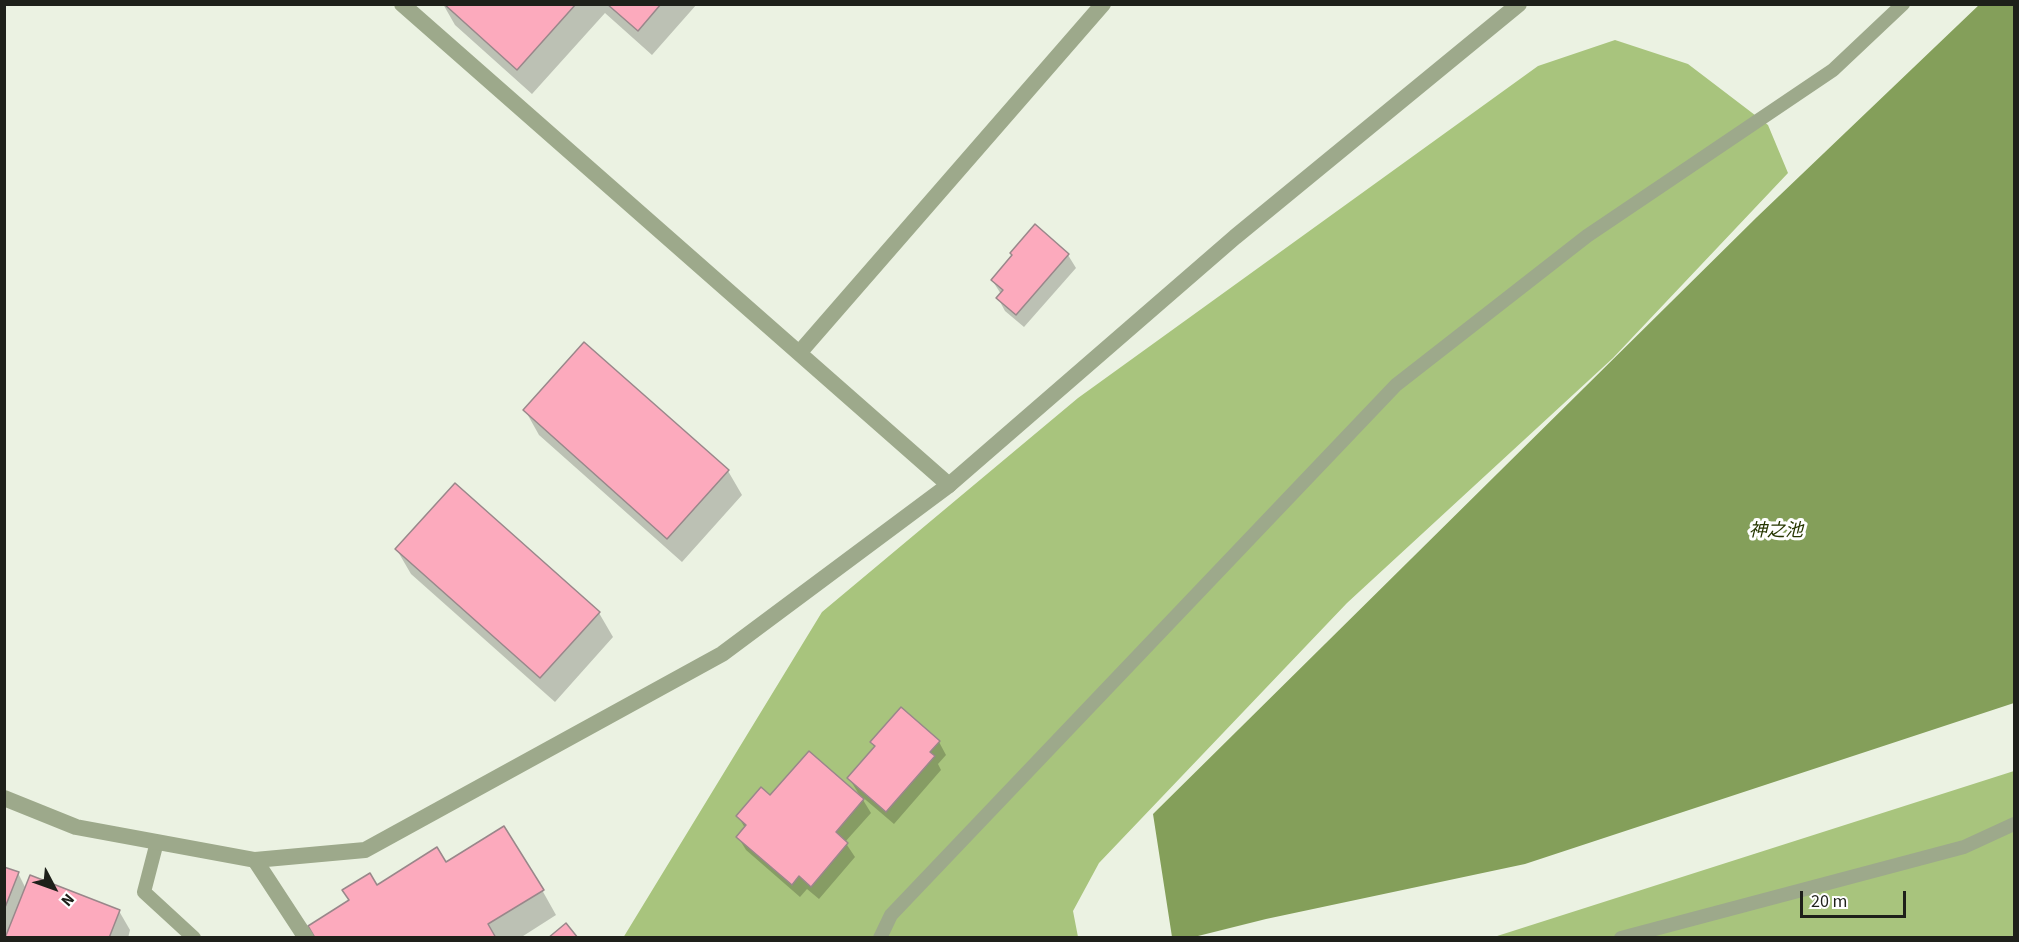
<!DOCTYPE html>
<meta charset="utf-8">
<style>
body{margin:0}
#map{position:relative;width:2019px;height:942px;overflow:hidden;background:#ebf2e2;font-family:"Source Sans 3",sans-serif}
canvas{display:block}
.frame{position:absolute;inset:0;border:6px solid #1e201a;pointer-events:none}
.north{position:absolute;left:24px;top:858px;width:60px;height:60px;-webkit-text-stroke:4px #fff;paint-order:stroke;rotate:131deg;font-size:16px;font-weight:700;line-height:24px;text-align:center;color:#1e201a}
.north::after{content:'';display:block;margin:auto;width:21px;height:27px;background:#1e201a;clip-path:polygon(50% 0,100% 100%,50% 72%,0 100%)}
.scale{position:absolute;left:1800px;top:891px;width:106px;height:27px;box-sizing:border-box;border:3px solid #1e201a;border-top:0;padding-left:8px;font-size:18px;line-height:21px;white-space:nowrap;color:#1e201a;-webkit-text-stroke:4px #fff;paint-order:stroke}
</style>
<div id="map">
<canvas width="2019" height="942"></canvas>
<div class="frame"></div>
<div class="north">N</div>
<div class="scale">20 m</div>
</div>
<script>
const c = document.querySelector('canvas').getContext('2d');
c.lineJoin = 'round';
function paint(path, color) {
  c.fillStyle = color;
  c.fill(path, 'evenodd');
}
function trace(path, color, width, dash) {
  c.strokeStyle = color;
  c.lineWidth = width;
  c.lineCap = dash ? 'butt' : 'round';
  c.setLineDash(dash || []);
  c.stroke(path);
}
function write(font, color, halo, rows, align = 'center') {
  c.font = font + ' "Source Sans 3","Noto Sans JP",sans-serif';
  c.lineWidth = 6;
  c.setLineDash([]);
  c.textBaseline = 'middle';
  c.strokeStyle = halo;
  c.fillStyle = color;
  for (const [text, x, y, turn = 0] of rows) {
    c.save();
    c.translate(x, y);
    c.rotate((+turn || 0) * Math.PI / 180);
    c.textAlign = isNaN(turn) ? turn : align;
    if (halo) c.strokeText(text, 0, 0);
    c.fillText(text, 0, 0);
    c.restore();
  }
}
const forest = new Path2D(`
 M1615,40l73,24 80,61 20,48 -175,185 -266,245 -248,260 -26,48 5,26 -455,1 199,-326 256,-214 460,-332z
 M2014,771v166h-520z`);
const water = new Path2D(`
 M1980,4l34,1v698l-489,161 -259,55 -72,18h-22l-19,-123 604,-597z`);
const shadow = new Path2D(`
 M443,4h254l-45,51 -47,-42 -73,81 -77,-69z
 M1068,255l8,13 -52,59 -19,-16 -7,-13 3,-4 -9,-14z
 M525,410l203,61 14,24 -60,67 -143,-127z
 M397,550l202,63 14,24 -58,65 -144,-128z
 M939,742l7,13 -8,9 3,6 -47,54 -34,-29 11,18 -26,29 10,15 -36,42 -12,-10 -7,8 -54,-47 -8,-13 7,-9 -7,-12 32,-19 90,-1 -11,-18 26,-30 -3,-5z
 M446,864l96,26 14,25 -36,23h-204l61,-51z
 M4,869l14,4 8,16 93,22 11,19 -2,8h-124z`);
const building = new Path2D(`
 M444,4h132l-59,66z
 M607,4h54l-23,27z
 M1035,224l34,30 -53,61 -20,-17 7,-8 -12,-10 21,-25 -2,-2z
 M584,342l145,128 -62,69 -144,-129z
 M455,483l145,129 -60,66 -145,-129z
 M901,707l39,34 -10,11 5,4 -49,56 -39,-34 28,-32 -5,-4z
 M809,751l55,48 -28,33 12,11 -37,44 -12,-11 -7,9 -56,-48 10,-12 -10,-9 25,-29 9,8z
 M504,826l40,64 -56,34 8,14h-181l-7,-12 41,-26 -7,-10 28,-17 7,12 60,-38 9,15z
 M4,867l15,5 -15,38z
 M30,875l90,35 -11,28h-104z
 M566,923l12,15h-30z`);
const service = new Path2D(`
 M157,842l-13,50 50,46
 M880,938l11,-23 505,-530 191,-149 246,-166 70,-66
 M1621,938l343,-91 50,-23`);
const minor = new Path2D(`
 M800,352l303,-348
 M4,798l72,29 179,33 110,-10 357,-196 227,-169 286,-248 284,-233`);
const tertiary = new Path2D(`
 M402,4l547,481
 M255,860l51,78`);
const waterNames = [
 ["神之池",1776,532]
];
paint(forest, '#a8c47d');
paint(water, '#849f5a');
paint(shadow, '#0003');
paint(building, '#fcaabd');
trace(building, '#99878a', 1.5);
trace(service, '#9da98b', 14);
trace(minor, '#9da98b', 16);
trace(tertiary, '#9da98b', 16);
write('italic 18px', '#263600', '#fff', waterNames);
</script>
